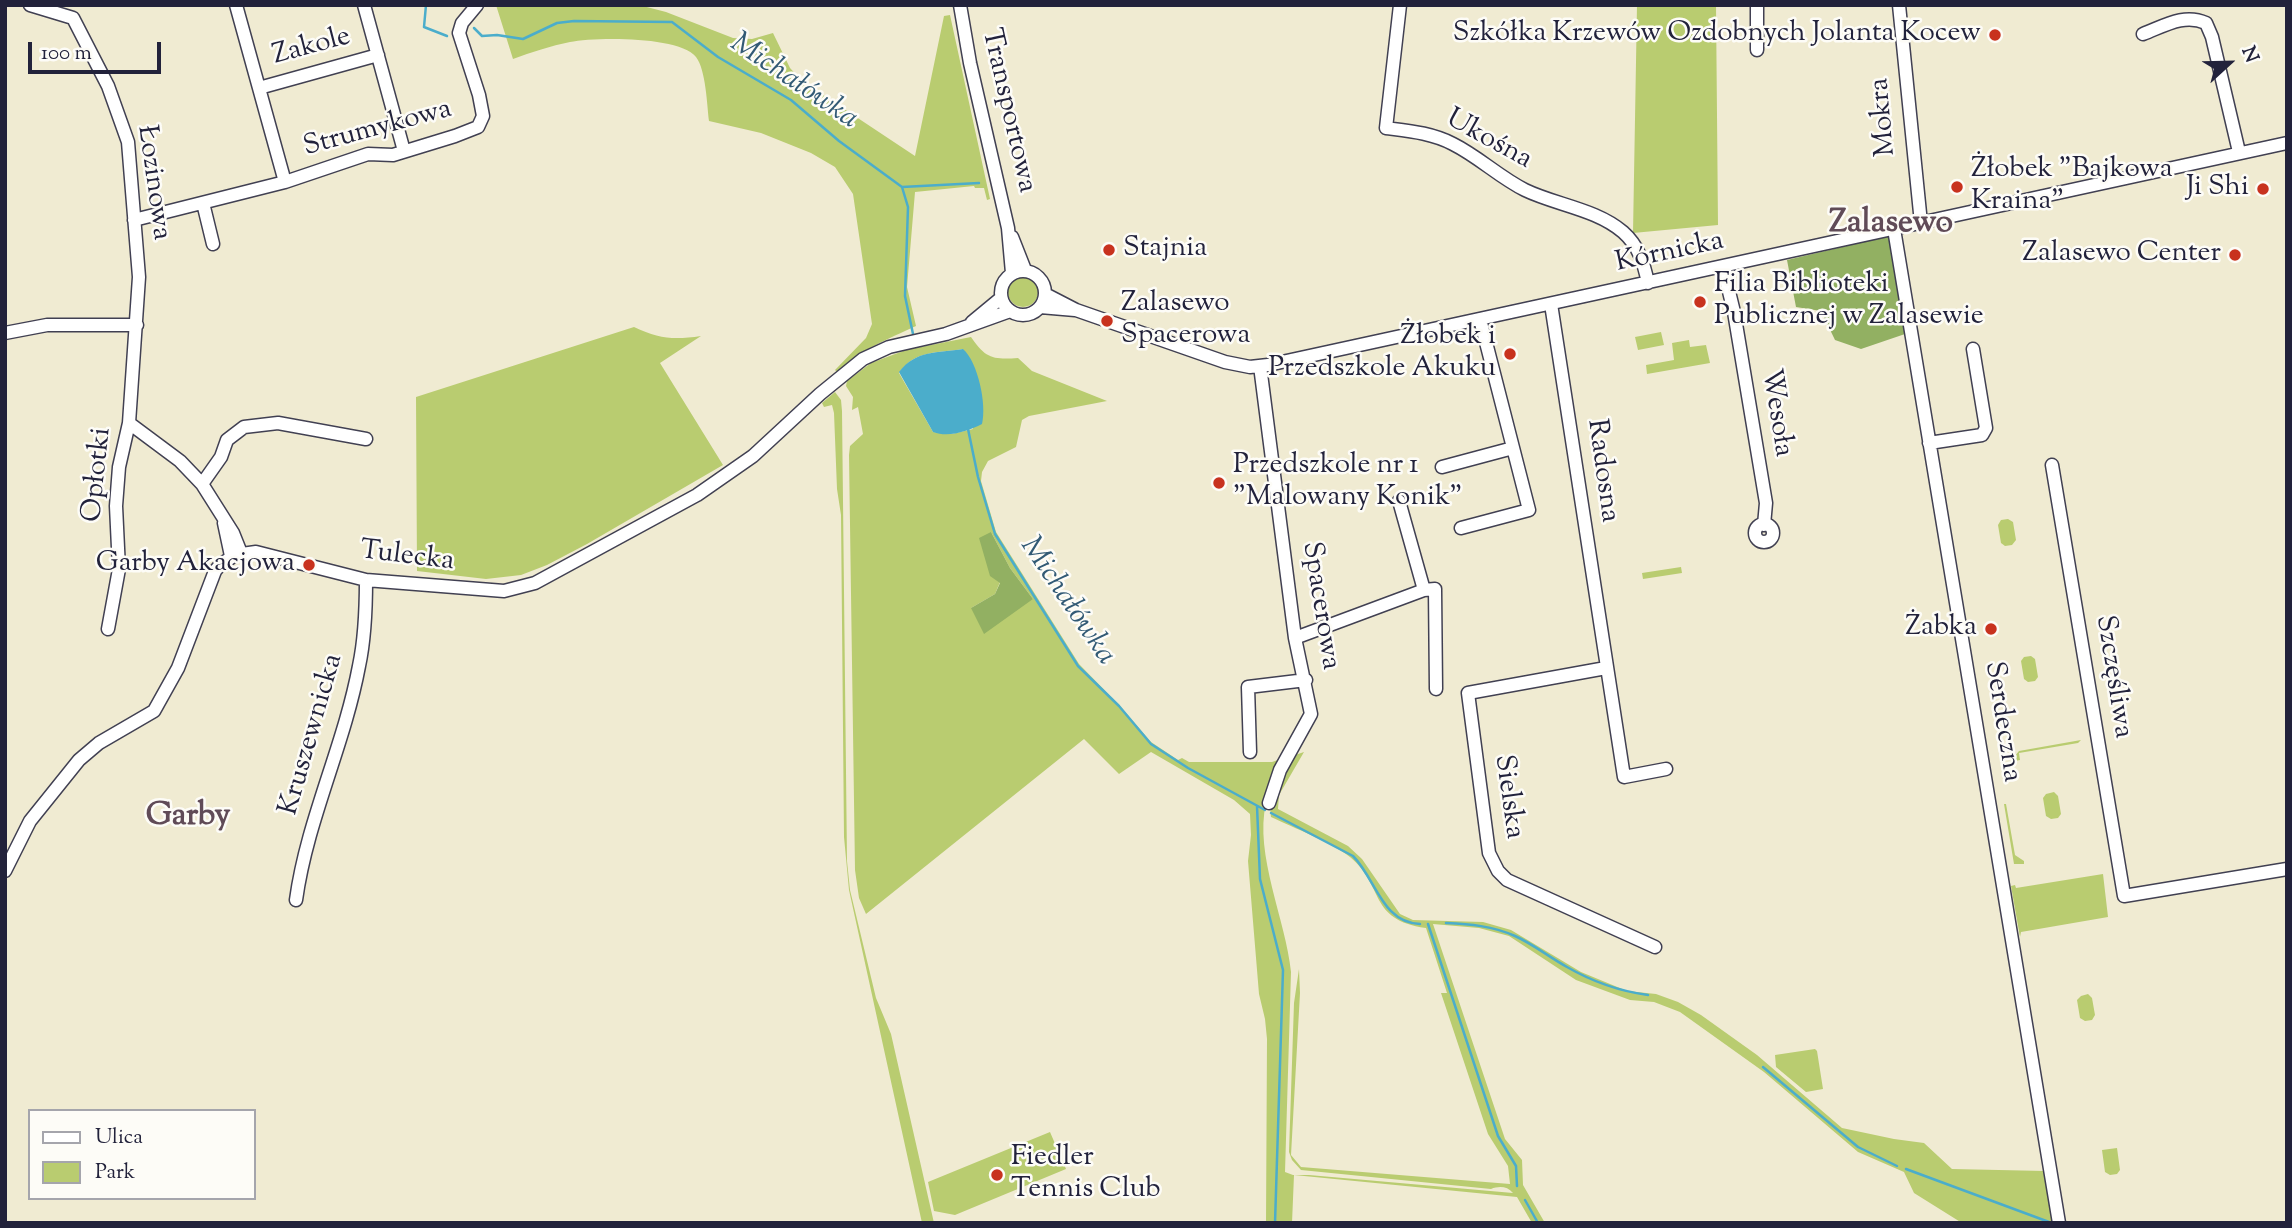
<!DOCTYPE html>
<meta charset="utf-8">
<style>
body{margin:0}
#map{position:relative;width:2292px;height:1228px;overflow:hidden;background:#f0ebd2;font-family:"Sorts Mill Goudy",serif}
canvas{display:block}
.frame{position:absolute;inset:0;border:7px solid #22223b;pointer-events:none}
.legend{position:absolute;left:28px;top:1109px;width:228px;height:91px;box-sizing:border-box;background:#fdfcf7;border:2px solid #a5a5ac;margin:0;padding:9px 12px;list-style:none;font-size:21px;color:#22223b}
.legend li{display:flex;align-items:center;gap:14px;height:35px}
.legend b{width:35px;border:2px solid #a5a5ac}
.north{position:absolute;left:2194px;top:28px;width:70px;height:70px;-webkit-text-stroke:5px #fdfcf7;paint-order:stroke;rotate:68deg;font-size:19px;font-weight:700;line-height:28px;text-align:center;color:#22223b}
.north::after{content:'';display:block;margin:auto;width:24px;height:32px;background:#22223b;clip-path:polygon(50% 0,100% 100%,50% 72%,0 100%)}
.scale{position:absolute;left:28px;top:42px;width:133px;height:32px;box-sizing:border-box;border:4px solid #22223b;border-top:0;padding-left:9px;font-size:21px;line-height:24px;white-space:nowrap;color:#22223b;-webkit-text-stroke:5px #fdfcf7;paint-order:stroke}
</style>
<div id="map">
<canvas width="2292" height="1228"></canvas>
<div class="frame"></div>
<ul class="legend">
<li><b style="height:9px;background:#fff"></b>Ulica</li>
<li><b style="height:19px;background:#b9cc70"></b>Park</li>
</ul>
<div class="north">N</div>
<div class="scale">100 m</div>
</div>
<script>
const c = document.querySelector('canvas').getContext('2d');
c.lineJoin = 'round';
function paint(path, color) {
  c.fillStyle = color;
  c.fill(path, 'evenodd');
}
function trace(path, color, width, dash) {
  c.strokeStyle = color;
  c.lineWidth = width;
  c.lineCap = dash ? 'butt' : 'round';
  c.setLineDash(dash || []);
  c.stroke(path);
}
function write(font, color, halo, rows, align = 'center') {
  c.font = font + ' "Sorts Mill Goudy",serif';
  c.lineWidth = 5;
  c.setLineDash([]);
  c.textBaseline = 'middle';
  c.strokeStyle = halo;
  c.fillStyle = color;
  for (const [text, x, y, turn = 0] of rows) {
    c.save();
    c.translate(x, y);
    c.rotate((+turn || 0) * Math.PI / 180);
    c.textAlign = isNaN(turn) ? turn : align;
    if (halo) c.strokeText(text, 0, 0);
    c.fillText(text, 0, 0);
    c.restore();
  }
}
const green = new Path2D(`
 M496,5h143l27,7 67,26 19,1 21,-6 17,35 12,13 113,75 29,-140 6,-1 40,184 -3,1 -3,-12h-9l-1,-2 -59,6 -8,95 9,39c-30,14 -54,23 -79,46l-2,-2 31,-32 6,-14 -19,-130 -18,-27 -24,-14 -50,-20 -52,-12c-2,-16 -3,-51 -13,-64 -16,-21 -101,-20 -126,-15 -19,4 -39,10 -57,17z
 M1637,5h79l2,220 -85,8z
 M1008 292a15 15 0 1 1 30 0a15 15 0 1 1-30 0Z
 M634,327c25,12 40,13 67,9l-41,27 63,102 -136,79 -40,21 -26,10 -35,4 -69,-8 -1,-174z
 M1661,332l3,13 -26,5 -3,-13z
 M971,337c14,21 22,23 47,21l14,13 75,30 -78,15 -7,4 -6,27 -28,14 -6,11 -1,9 15,51 83,132 41,42 31,36 27,18 4,-2 7,4h83l12,-4c-6,15 -15,30 -18,45 -12,52 20,117 25,169l-6,200 8,3h16l204,18c-6,-7 -14,-7 -22,-4l-190,-19 -9,-10 -3,-8 5,-149 5,-34 1,24 -9,162 10,12 209,17 -2,-18 -20,-32 -47,-141h6l-21,-65c-58,-8 -41,-42 -76,-71 -19,-15 -56,-29 -79,-40 -3,-20 10,-42 18,-60l15,-5 -25,43 -1,14 70,37 14,13 38,55 13,6 70,2 28,8 70,42 46,19 29,3 22,8 23,13 56,40 85,73 52,11 30,4 28,26 93,2 9,52h-92l-48,-30 -10,-21 -46,-20 -94,-80 -84,-60 -26,-10 -24,-2 -54,-20 -67,-44 -30,-8 -46,-4 72,215 17,21 1,25 22,38h-13l-15,-26 -223,-22 -2,48h-26l1,-184 -2,-20 -6,-25 -11,-133 3,-26 -1,-21 -16,-14 -83,-48 -32,22 -35,-35 -218,175 -7,-16 -4,-28 -6,-415 1,-9 13,-12 -5,-27 -6,3 1,-13 -7,-11 1,-5 24,-18 35,-13zM963,349l10,80 -21,5 -19,-2 -34,-59c16,-23 38,-20 64,-24zM991,532l19,36 23,31 -62,9 24,-14 5,-12z
 M1689,340l1,7 16,-2 4,18 -63,11 -1,-9 28,-5 -2,-17z
 M835,392l6,8 1,11 5,450 3,29 26,108 15,36 43,189h-12l-73,-333 -5,-53 -3,-322 -4,-26 -3,-76 -2,-8 -8,2 -2,-4z
 M2008,519l5,3 3,18 -4,5 -7,1 -4,-3 -3,-18 3,-5z
 M1681,567l1,6 -39,6 -1,-6z
 M2031,656l4,3 3,18 -3,4 -7,1 -4,-3 -3,-18 3,-4z
 M2081,740l-3,3 -59,10 1,7 -10,2 9,-11z
 M2054,792l4,4 3,18 -3,4 -7,1 -5,-3 -3,-18 3,-4z
 M2004,804h2l9,51 9,6v3h-10z
 M2103,874l5,43 -87,15 -1,5 -9,-51 4,-1 1,3z
 M2088,994l4,4 3,17 -3,5 -7,1 -5,-3 -3,-18 4,-4z
 M1815,1049l2,2 6,38 -17,3 -30,-25 -1,-12z
 M1050,1132l16,37 -111,46 -21,-4 -6,-29z
 M2117,1148l3,22 -3,4 -7,1 -5,-3 -3,-22z`);
const forest = new Path2D(`
 M1889,236l16,98 -44,15 -26,-9 -14,-29 -25,-4 -9,-47z
 M991,532l19,36 23,31 -49,35 -13,-26 24,-14 5,-11 -10,-7 -11,-38z`);
const water = new Path2D(`
 M963,349c15,13 24,56 19,75 -14,7 -33,14 -49,8l-34,-60c17,-22 38,-19 64,-23z`);
const stream = new Path2D(`
 M426,5l-2,22 23,9
 M474,28l8,8 15,-1 26,4 34,-16 17,-2 98,1 46,35 73,43 48,41 63,46 6,20 -3,89 8,38
 M902,187l77,-4
 M968,429l10,48 17,57 83,132 41,40 32,38 37,24 77,42
 M1257,806l3,73 23,91 -8,253
 M1271,813l82,43c23,23 29,67 67,68
 M1446,923c23,1 47,3 69,13 18,8 34,21 52,31 26,15 51,24 81,28
 M1428,924l70,212 18,30 1,20
 M1763,1067l95,80 39,19
 M1906,1169l143,53
 M1525,1200l13,23`);
const minor = new Path2D(`
 M30,5l43,13 35,68 20,56 11,135 -10,146 -10,44 -3,39 3,63 -11,60
 M236,5l49,177
 M364,5l40,146
 M960,5l10,58 38,165 4,45
 M1400,5l-14,123c23,3 46,5 67,16 26,13 46,33 72,46 31,15 71,19 98,42 16,14 21,32 25,51
 M1757,5v45
 M1899,5l22,218
 M2143,34c21,-8 41,-21 63,-11l6,14 27,115
 M259,88l119,-33
 M203,203l10,41
 M134,220l151,-38 83,-28 25,1 62,-19 23,-9 5,-11 -4,-21 -20,-62 3,-10 15,-18
 M1894,229l165,994
 M1012,237l13,33
 M1723,267l11,45 32,191 -2,22
 M1001 293a22 22 0 1 1 44 0a22 22 0 1 1-44 0Z
 M1045,294l31,16 149,52 25,5 18,-2 1019,-222
 M1551,304l73,473 42,-8
 M1040,307l35,3
 M972,322l29,-24
 M5,333l42,-8h90
 M1260,366l35,272 16,76 -31,56 -11,33
 M129,423l51,38 22,23 31,49 8,20
 M1929,443l53,-8 4,-7 -13,-79
 M2052,465l72,431 163,-27
 M1442,467l71,-19
 M202,484l19,-27 6,-17 17,-13 34,-4 88,16
 M1399,501l25,89
 M224,523l7,33
 M1755 533a9 9 0 1 1 18 0a9 9 0 1 1-18 0Z
 M1461,528l68,-18 -49,-191
 M1295,638l129,-48 11,-1 1,100
 M1606,668l-138,25 21,160 9,18 9,9 148,67
 M1250,752l-2,-65 58,-7
 M5,871l25,-50 49,-61 20,-17 55,-32 24,-43 37,-97 5,-6 15,-10 21,-3 110,28 138,11 31,-8 162,-88 56,-39 67,-62 43,-35 26,-12 57,-13 64,-23
 M296,900c11,-80 48,-154 63,-234 6,-28 7,-57 7,-86`);
const markers = [
 [1995,35,7,"#c8321e"],
 [1957,187,7,"#c8321e"],
 [2263,189,7,"#c8321e"],
 [1109,250,7,"#c8321e"],
 [2235,255,7,"#c8321e"],
 [1700,302,7,"#c8321e"],
 [1107,321,7,"#c8321e"],
 [1510,354,7,"#c8321e"],
 [1219,483,7,"#c8321e"],
 [309,565,7,"#c8321e"],
 [1991,629,7,"#c8321e"],
 [997,1175,7,"#c8321e"]
];
const poiNames = [
 ["Szkółka Krzewów Ozdobnych Jolanta Kocew",1981,35],
 ["Żłobek \"Bajkowa",1971,171,"left"],
 ["Kraina\"",1971,203,"left"],
 ["Ji Shi",2249,189],
 ["Stajnia",1123,250,"left"],
 ["Zalasewo Center",2221,255],
 ["Filia Biblioteki",1714,286,"left"],
 ["Publicznej w Zalasewie",1714,318,"left"],
 ["Zalasewo",1121,305,"left"],
 ["Spacerowa",1121,337,"left"],
 ["Żłobek i",1496,338],
 ["Przedszkole Akuku",1496,370],
 ["Przedszkole nr 1",1233,467,"left"],
 ["\"Malowany Konik\"",1233,499,"left"],
 ["Garby Akacjowa",295,565],
 ["Żabka",1977,629],
 ["Fiedler",1011,1159,"left"],
 ["Tennis Club",1011,1191,"left"]
];
const streetNames = [
 ["Zakole",312,48,-15],
 ["Transportowa",1007,111,77],
 ["Mokra",1885,117,-95],
 ["Strumykowa",378,130,-15],
 ["Ukośna",1488,141,29],
 ["Łozinowa",152,183,82],
 ["Kórnicka",1670,254,-12],
 ["Wesoła",1775,413,81],
 ["Radosna",1601,471,82],
 ["Opłotki",99,475,-84],
 ["Tulecka",407,558,7],
 ["Spacerowa",1319,606,81],
 ["Szczęśliwa",2112,677,81],
 ["Serdeczna",2001,722,81],
 ["Kruszewnicka",313,735,-74],
 ["Sielska",1507,797,82]
];
const waterNames = [
 ["Michałówka",793,83,34],
 ["Michałówka",1066,602,56]
];
const quarterNames = [
 ["Zalasewo",1891,226],
 ["Garby",188,819]
];
paint(green, '#b9cc70');
paint(forest, '#92b062');
paint(water, '#4badcb');
trace(stream, '#4badcb', 2.5);
trace(minor, '#414052', 15);
trace(minor, '#fff', 12);
for (const [x, y, r, color] of markers) {
  const dot = new Path2D();
  dot.arc(x, y, r, 0, 2 * Math.PI);
  c.fillStyle = color;
  c.fill(dot);
  trace(dot, '#fdfcf7', 2.5);
}
write('28px', '#22223b', '#fdfcf7', poiNames, 'right');
write('28px', '#22223b', '#fdfcf7', streetNames);
write('italic 30px', '#325a75', '#fdfcf7', waterNames);
write('bold 32px', '#604b57', '#fdfcf7', quarterNames);
</script>
